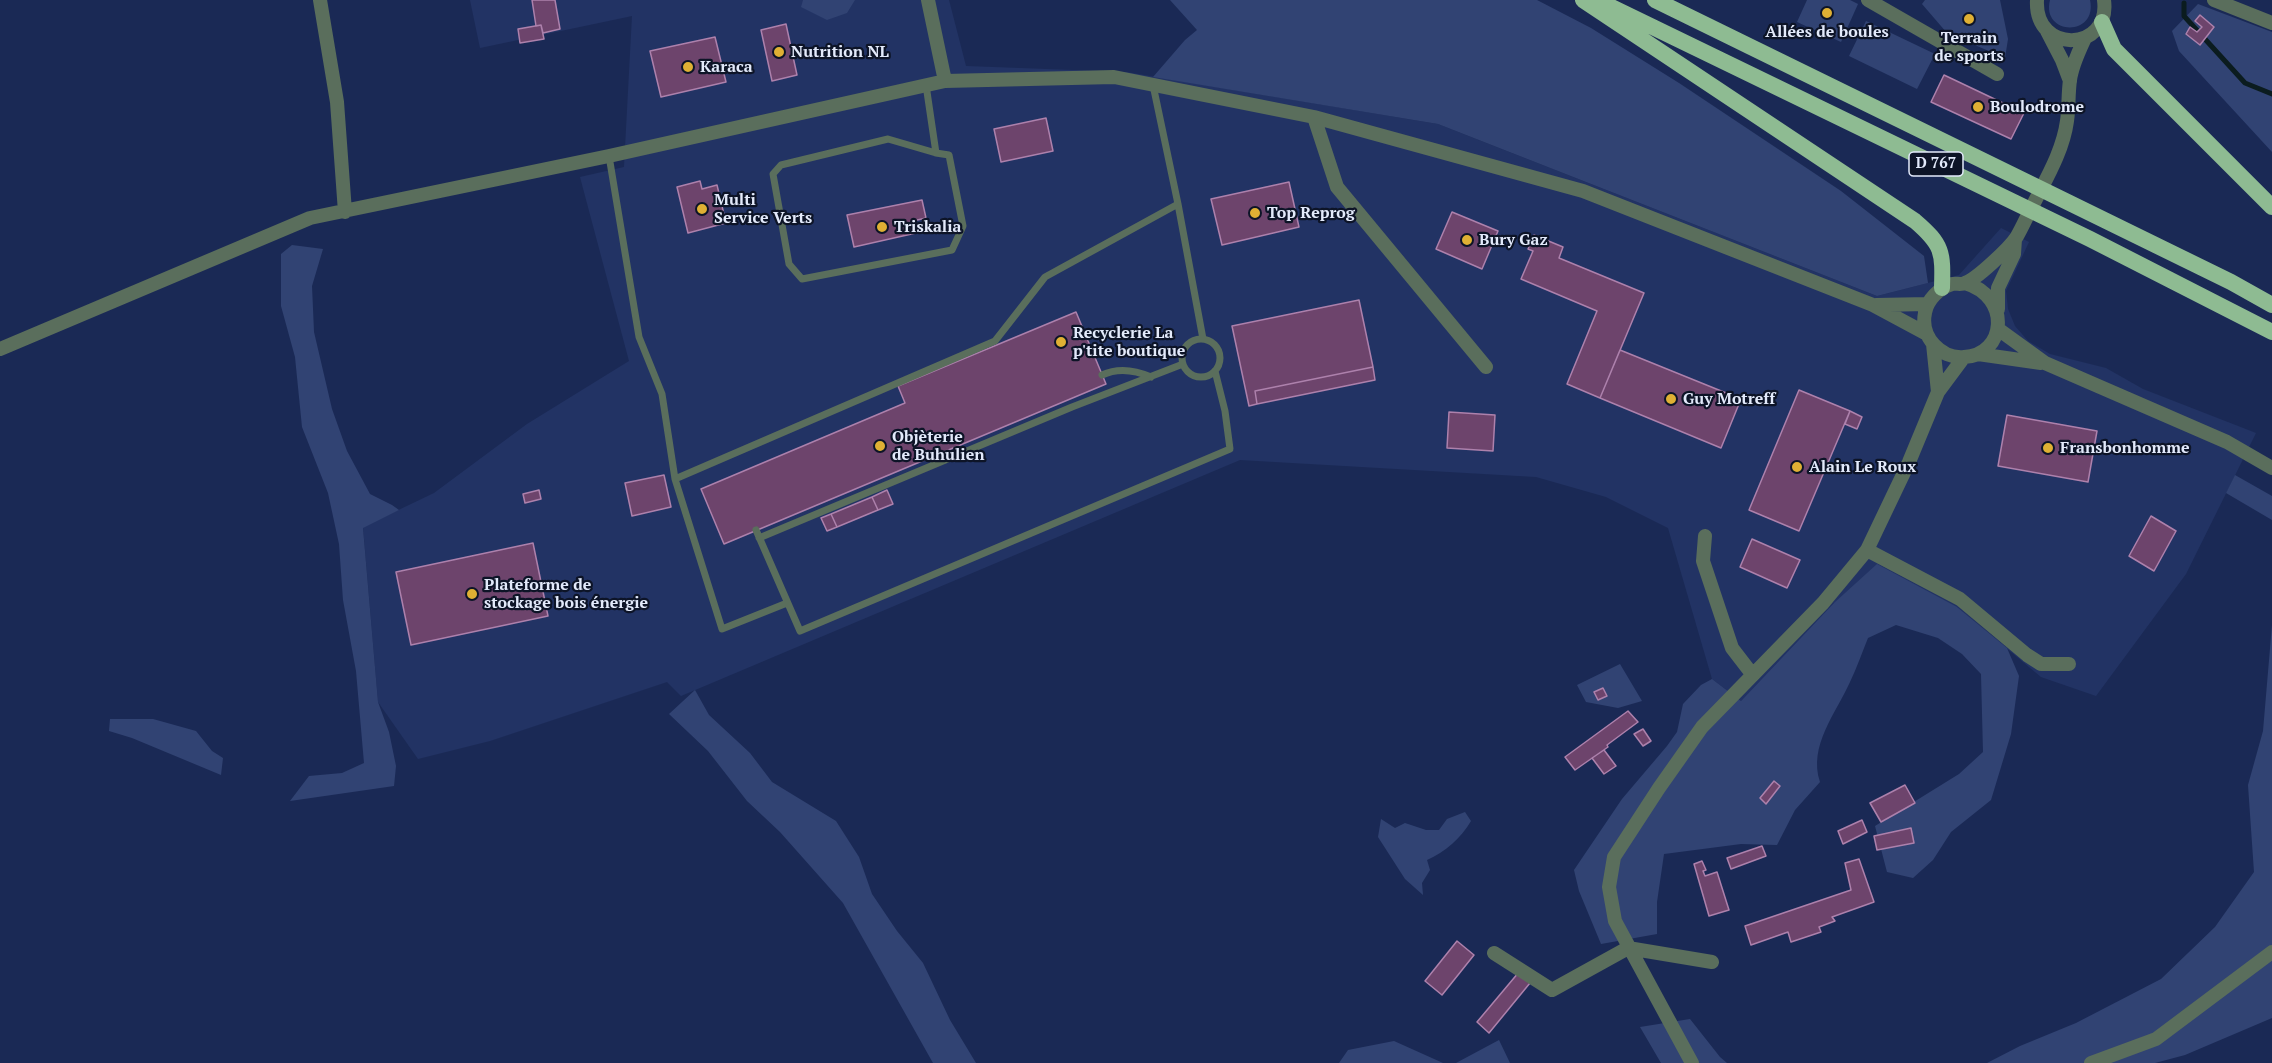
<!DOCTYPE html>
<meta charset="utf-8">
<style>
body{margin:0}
canvas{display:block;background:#1a2955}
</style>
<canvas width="2272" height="1063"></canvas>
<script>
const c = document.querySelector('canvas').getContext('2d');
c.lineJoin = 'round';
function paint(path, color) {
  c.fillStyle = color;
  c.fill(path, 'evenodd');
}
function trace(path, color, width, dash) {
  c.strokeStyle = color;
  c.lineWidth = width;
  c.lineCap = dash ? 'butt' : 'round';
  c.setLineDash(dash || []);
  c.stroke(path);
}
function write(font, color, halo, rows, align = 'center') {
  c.font = font + ' "PT Serif",serif';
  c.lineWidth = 4.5;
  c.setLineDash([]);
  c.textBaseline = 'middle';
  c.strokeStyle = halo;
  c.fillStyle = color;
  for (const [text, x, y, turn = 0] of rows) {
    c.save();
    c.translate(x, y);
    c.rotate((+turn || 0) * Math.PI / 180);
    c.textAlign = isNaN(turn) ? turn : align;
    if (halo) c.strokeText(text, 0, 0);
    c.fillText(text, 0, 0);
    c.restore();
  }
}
const built = new Path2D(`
 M470,0h479l17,66 160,6 312,52 439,172 82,-21 42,-47 28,14 -23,49 2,18 7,17 13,15 22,13 56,14 37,21 113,44 -70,141 -90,122 -55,-19 -84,-70 -123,-4 -93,98 -29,-22 -44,-151 -62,-31 -70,-20 -296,-17 -559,236 -14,-14 -177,59 -72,18 -40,-57 -15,-175 71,-34 93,-69 102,-63 -49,-184 44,-10 8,-151 -152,32z`);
const green = new Path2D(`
 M803,0h52l-8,13 -20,7 -26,-13z
 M1170,0h367l54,28 88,55 162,108 83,65 4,27 -51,13 -439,-172 -285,-47 32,-37 12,-10z
 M1807,0h43l8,4 -17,38 -44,-20z
 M1925,0h75l8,39 -3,19 -58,-25 -25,-29z
 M2050,0h40c8,37 -49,36 -40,0z
 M2198,4l74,28v120l-93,-101 -7,-20z
 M1866,21l69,33 -18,35 -68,-33z
 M292,245l31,4 -11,37 2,46 18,77 15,42 23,43 22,11 7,5 -36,18 15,174 11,30 7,34 -2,20 -104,15 19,-25 33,-3 22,-10 -8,-92 -13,-71 -4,-56 -11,-51 -26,-66 -7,-70 -14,-51v-52z
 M2235,475l37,21v24l-46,-27z
 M1877,564l80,43 50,41 12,28 -8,58 -20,66 -40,32 -18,28 -20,18 -26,-6 -12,-46 84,-52 24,-22 -2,-78 -19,-20 -24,-16 -42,-13 -28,13c-6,15 -11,29 -18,44 -14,31 -42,64 -30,100l-25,28 -18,35 -36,-1 -77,10 -7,48v32l-56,10 -22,-53 -5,-21 48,-71 45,-53 10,-14 6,-28 18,-19 11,-6 29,22 93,-98z
 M2272,625v393l-87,37 -30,8h-168l33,-17 56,-23 85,-44 54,-52 39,-55 -6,-87 15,-54z
 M1620,664l22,37 -24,7 -32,-6 -9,-17z
 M695,690l14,25 41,38 22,29 64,39 23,36 13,37 25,37 26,32 27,57 26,43h-43l-90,-160 -63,-71 -33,-31 -39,-50 -39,-37z
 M110,719h43l43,12 16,20 11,7 -2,17 -89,-37 -23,-7z
 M1465,812l6,9c-10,17 -26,31 -44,39l3,10 -8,13 1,12 -18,-16 -27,-42 3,-18 14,9 10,-5 21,7h13l8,-11z
 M1690,1019l30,38 7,6h-66l-21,-36z
 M1499,1040l11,23h-54z
 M1394,1041l49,22h-104l9,-13z`);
const stream = new Path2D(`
 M2184,3v13l61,67 27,11`);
const building = new Path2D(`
 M532,0h23l5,29 -17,4 -2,-8 -5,1z
 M2200,15l14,12 -14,18 -14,-11 4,-7 7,5 5,-5 -7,-6z
 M786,24l11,51 -25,6 -11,-51z
 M541,25l3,14 -24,4 -2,-14z
 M715,37l11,45 -65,15 -11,-46z
 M1944,75l80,38 -13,26 -80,-37z
 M1046,118l7,33 -52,11 -7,-33z
 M700,181l2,8 15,-4 9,38 -38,10 -11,-46z
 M1289,182l10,45 -77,18 -11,-46z
 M922,200l4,18 -13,3 3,12 -62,14 -7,-32z
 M1452,212l46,19 -16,38 -46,-20z
 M1534,235l29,12 -4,11 85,35 -44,105 -33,-14 30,-73 -76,-32 12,-28 -5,-2z
 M1359,300l14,67 -118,24 2,13 -8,2 -17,-80z
 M1076,312l30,72 -382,160 -23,-55 204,-86 -7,-17z
 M1620,350l121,49 -20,49 -121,-50z
 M1373,367l2,13 -118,24 -2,-13z
 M1799,390l51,21 -51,120 -50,-21z
 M1850,411l12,6 -5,12 -12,-5z
 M1449,412l46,3 -2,36 -46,-3z
 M2007,415l90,16 -9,51 -90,-16z
 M664,475l7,32 -39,9 -7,-33z
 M539,490l2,9 -16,4 -2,-9z
 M887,490l6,14 -15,6 -6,-13z
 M872,497l6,13 -41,17 -6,-13z
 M831,514l6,13 -10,4 -6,-13z
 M2151,516l25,15 -22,40 -25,-15z
 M1752,539l48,21 -13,28 -47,-21z
 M533,543l15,73 -137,29 -15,-73z
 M1603,688l4,8 -9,4 -4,-8z
 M1628,711l10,11 -31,23 1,2 -33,23 -10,-13z
 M1643,729l8,12 -8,5 -9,-12z
 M1604,750l12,16 -12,8 -12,-16z
 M1774,781l6,5 -14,18 -6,-6z
 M1905,785l10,18 -34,19 -11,-19z
 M1862,820l5,12 -24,12 -5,-13z
 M1911,828l3,15 -37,7 -3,-14z
 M1762,846l4,10 -35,13 -4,-11z
 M1859,859l15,43 -42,15 3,4 -16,6 2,5 -30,10 -3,-10 -37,13 -6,-19 106,-36 -6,-27z
 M1702,861l4,9 -3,1 2,5 12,-4 12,38 -20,6 -15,-52z
 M1457,941l17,14 -32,40 -17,-14z
 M1519,972l11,11 -41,50 -12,-11z`);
const service = new Path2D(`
 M926,85l10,68 13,2 14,71 -11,24 -150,29 -13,-15 -16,-90 8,-9 107,-26 48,14
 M1153,85l25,119 25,135
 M609,156l30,181 23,57 13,85 47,150 65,-26
 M1182 358a19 19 0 1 1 38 0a19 19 0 1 1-38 0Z
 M1102,375c17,-8 33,-5 49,2
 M675,479l320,-138 50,-64 133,-73
 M756,530l44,101 430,-182 -5,-38 -10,-40
 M759,538l313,-131 111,-43`);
const minor = new Path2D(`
 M320,0l17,102 8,110
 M928,0l17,81
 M1868,0l129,74
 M2037,0c-3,55 74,52 67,0
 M2214,0l58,23
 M2047,31l15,29 8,21
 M1314,117l23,70 149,180
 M1965,283c47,14 41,72 -1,74 -23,2 -44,-20 -39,-44 2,-13 14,-25 27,-29 4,-1 9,1 13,-1 12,-4 44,-35 51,-45 6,-10 11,-22 17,-33 13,-26 30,-54 34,-84 2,-13 1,-27 3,-41 2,-15 9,-29 15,-42
 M1876,305l52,-1
 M1998,309v-21l16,-34 1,-15
 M1998,329l47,34 182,79 45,26
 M1933,344l5,48
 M0,349l310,-131 299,-62 336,-75 169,-4 200,40 269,74 290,114 54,29
 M1978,354l63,9
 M1705,536l-2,25 29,87 20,26
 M1867,550l93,49 67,56 14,9h28
 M1494,953l58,37 76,-42 84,14
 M1692,1063l-77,-142 -6,-34 5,-30 45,-69 43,-61 121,-124 44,-53 42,-88 29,-70 26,-35
 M2091,1063l65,-24 116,-87`);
const trunk = new Path2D(`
 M1583,0l332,221c28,24 28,31 27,67
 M1597,0l493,239 182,93
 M1655,0l576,282 41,23
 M2102,22l12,27 158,158`);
const markers = [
 [1827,13,6,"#dfb034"],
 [1969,19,6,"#dfb034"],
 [779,52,6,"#dfb034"],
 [688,67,6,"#dfb034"],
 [1978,107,6,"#dfb034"],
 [702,209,6,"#dfb034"],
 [1255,213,6,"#dfb034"],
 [882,227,6,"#dfb034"],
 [1467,240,6,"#dfb034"],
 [1061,342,6,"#dfb034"],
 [1671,399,6,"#dfb034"],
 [880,446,6,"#dfb034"],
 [2048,448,6,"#dfb034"],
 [1797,467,6,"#dfb034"],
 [472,594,6,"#dfb034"]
];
const shields = [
 [1936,164,54]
];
const shieldNames = [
 ["D 767",1936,164]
];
const poiNames = [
 ["Allées de boules",1827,32,"center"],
 ["Terrain",1969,38,"center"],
 ["de sports",1969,56,"center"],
 ["Nutrition NL",791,52],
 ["Karaca",700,67],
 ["Boulodrome",1990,107],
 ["Multi",714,200],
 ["Service Verts",714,218],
 ["Top Reprog",1267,213],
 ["Triskalia",894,227],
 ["Bury Gaz",1479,240],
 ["Recyclerie La",1073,333],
 ["p'tite boutique",1073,351],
 ["Guy Motreff",1683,399],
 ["Objèterie",892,437],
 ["de Buhulien",892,455],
 ["Fransbonhomme",2060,448],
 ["Alain Le Roux",1809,467],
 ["Plateforme de",484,585],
 ["stockage bois énergie",484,603]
];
paint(built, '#223364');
paint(green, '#314373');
trace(stream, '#0b1c1f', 5);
paint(building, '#6d446c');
trace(building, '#ad81ac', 1.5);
trace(service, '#5a6e5c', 7);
trace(minor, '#5a6e5c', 14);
trace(trunk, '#8ebb92', 16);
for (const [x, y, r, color] of markers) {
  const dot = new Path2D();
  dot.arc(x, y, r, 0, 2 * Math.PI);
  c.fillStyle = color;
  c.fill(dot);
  trace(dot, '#0d1427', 2);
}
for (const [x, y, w] of shields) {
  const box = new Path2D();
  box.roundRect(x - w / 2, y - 12, w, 24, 4.5);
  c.fillStyle = '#0d1427';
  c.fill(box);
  trace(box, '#e3eafb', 1.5);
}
write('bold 15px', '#e3eafb', null, shieldNames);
write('bold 16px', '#e3eafb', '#0d1427', poiNames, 'left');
</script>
